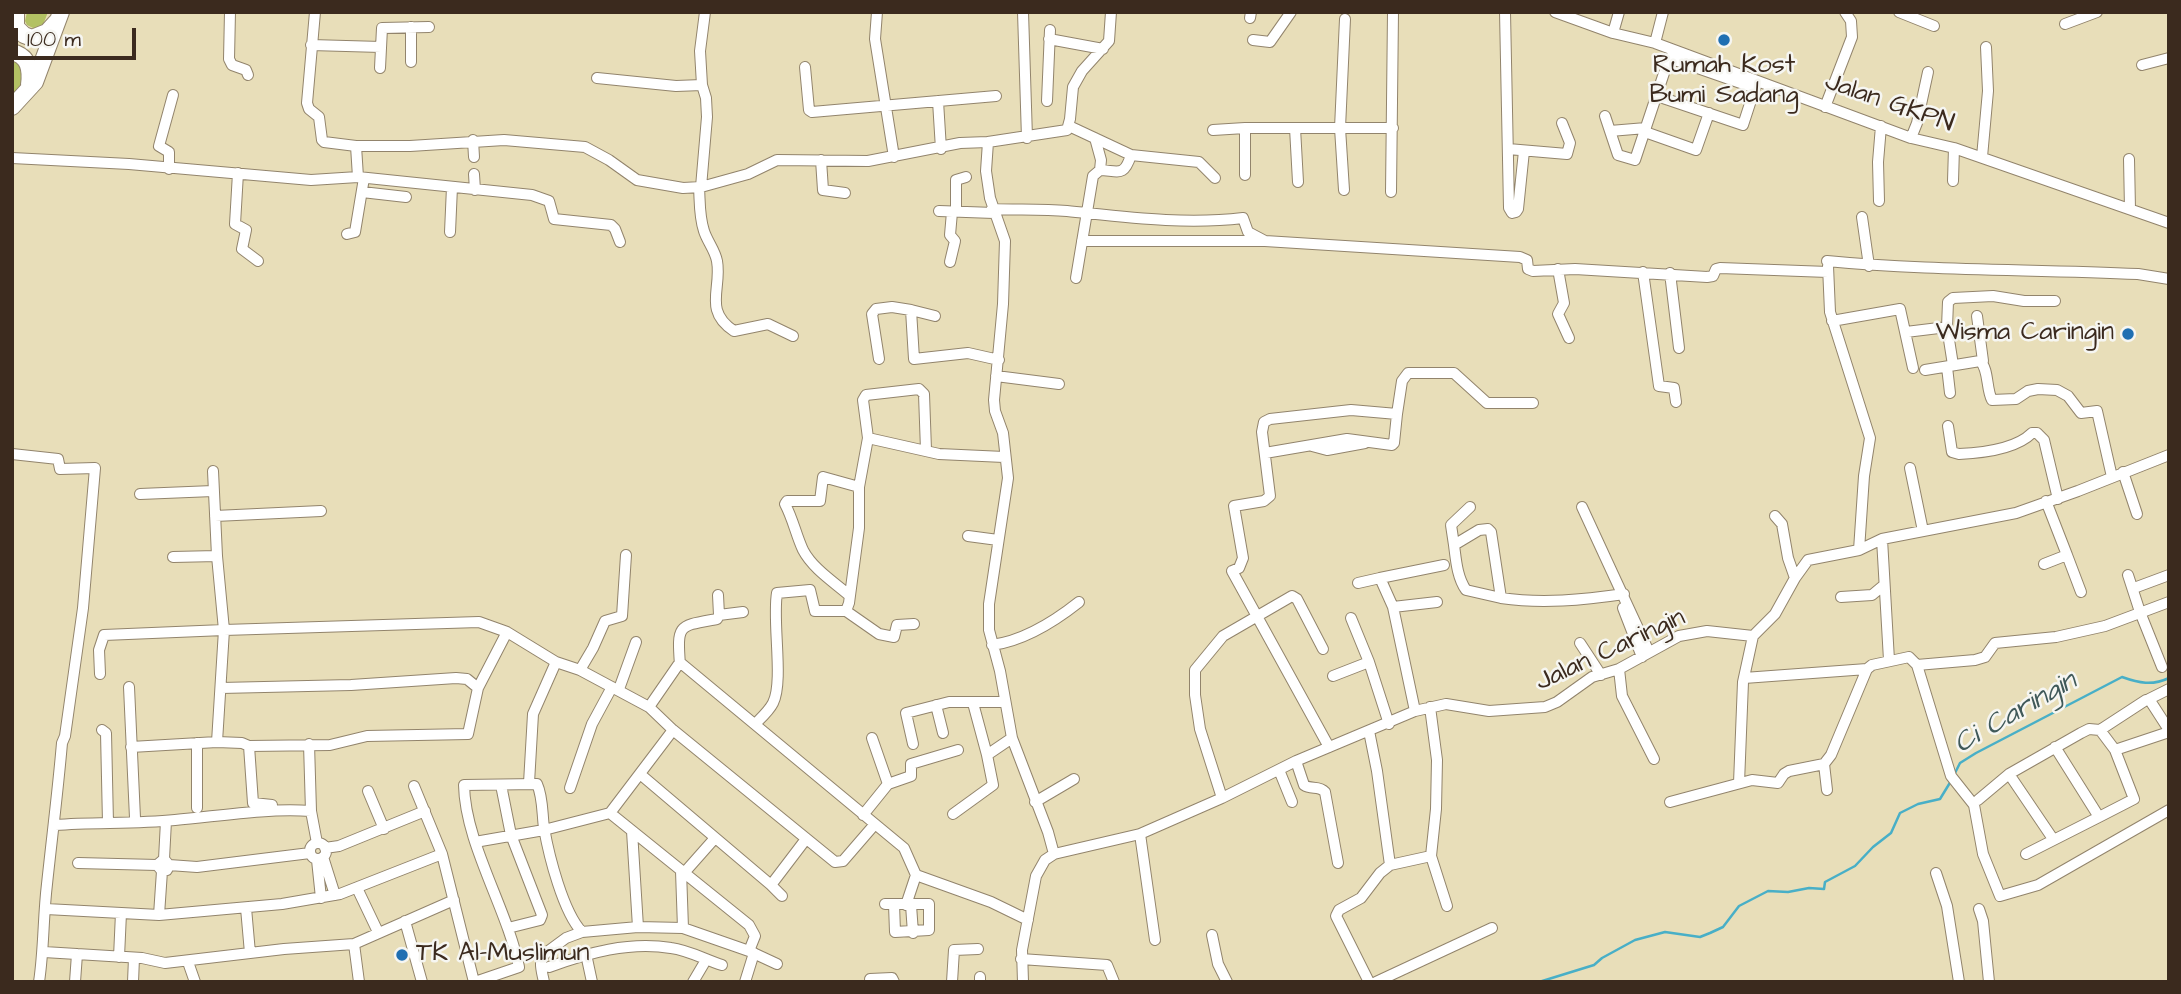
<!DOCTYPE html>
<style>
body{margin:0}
#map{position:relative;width:2181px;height:994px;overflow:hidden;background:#e8deb9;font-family:"Architects Daughter",sans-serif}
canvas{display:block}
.frame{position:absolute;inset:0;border:14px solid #3b2a1e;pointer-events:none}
.scale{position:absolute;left:14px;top:28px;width:122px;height:32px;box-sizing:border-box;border:4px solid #3b2a1e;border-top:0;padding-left:9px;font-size:21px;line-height:24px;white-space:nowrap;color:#3b2a1e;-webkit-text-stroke:5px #f6f6f2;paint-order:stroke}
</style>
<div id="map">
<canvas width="2181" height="994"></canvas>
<div class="frame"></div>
<div class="scale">100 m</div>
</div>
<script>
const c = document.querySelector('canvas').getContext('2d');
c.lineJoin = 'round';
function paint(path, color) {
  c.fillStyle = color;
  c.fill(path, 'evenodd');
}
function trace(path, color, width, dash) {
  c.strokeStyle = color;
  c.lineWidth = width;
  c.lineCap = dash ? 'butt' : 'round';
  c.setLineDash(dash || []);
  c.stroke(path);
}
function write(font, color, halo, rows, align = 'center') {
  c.font = font + ' "Architects Daughter",sans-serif';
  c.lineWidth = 5;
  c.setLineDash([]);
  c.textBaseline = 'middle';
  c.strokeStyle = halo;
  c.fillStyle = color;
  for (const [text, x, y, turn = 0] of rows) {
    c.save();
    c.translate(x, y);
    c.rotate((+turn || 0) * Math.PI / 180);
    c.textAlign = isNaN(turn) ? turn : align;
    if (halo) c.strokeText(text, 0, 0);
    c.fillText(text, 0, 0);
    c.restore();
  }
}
const green = new Path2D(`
 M27,12h21l-5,13 -6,5 -10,-5 -2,-4z
 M17,60l6,5 3,16 -14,17v-37z`);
const stream = new Path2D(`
 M1954,775l6,-12 16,-10 146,-76c17,6 30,9 47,1
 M1539,982l55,-17 8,-7 33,-18 30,-8 35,5 10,-4 13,-6 16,-21 29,-15 20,1 21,-4 15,1 1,-7 30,-16 18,-19 18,-14 9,-20 18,-9 22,-5 11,-18`);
const minor = new Path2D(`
 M230,12l-1,47 3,6 14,5 2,5
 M315,12l-8,91 2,6 10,8 3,23 2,2 32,4h54l94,-6 81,7 24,13 28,20 46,8 18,-1 47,-13 29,-14 91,1 92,-18 28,-1
 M877,12l-2,27 19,118
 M1023,12l4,126
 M1505,12l4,196 3,5 4,-1 2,-3 6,-58
 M1555,12l58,21 42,10 256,95 43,10 215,75
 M1899,12l35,14
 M1250,18l1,-6
 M2065,24l32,-12
 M1613,33l6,-21
 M1049,39l54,10
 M1253,40l17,2 21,-30
 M1655,43l8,-31
 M311,45l70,2
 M411,62v-35
 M2142,65l27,-7
 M805,67l4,43 3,2 184,-16
 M380,68l2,-40 47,-1
 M597,78l79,8 26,-1
 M1657,96l86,29 14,-43
 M938,101l3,48
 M1047,101l3,-71
 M1825,107l27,-70 -1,-16 -6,-9
 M1605,116l13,39 17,5 34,-102 86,30
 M1069,126l62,29 68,7 16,16
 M1295,128l3,54
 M1213,130l32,-2
 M1610,131l36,-3
 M1645,132l51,18 13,-37
 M1095,138l6,22 -1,10
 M1911,138l6,-15 11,-51
 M473,140l1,17
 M356,146l2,31
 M1508,149l59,5 3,-11 -8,-20
 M1982,157l6,-66 -2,-44
 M12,158l117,6 182,16 47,-3 174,18 17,6 5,18 57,6 4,4 5,13
 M2129,159l1,50
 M821,160l2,30 22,3
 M169,169v-17l-10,-6 14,-51
 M238,173l-3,51 11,6 -4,19 16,12
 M474,174l1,16
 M1245,175v-47h148
 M1953,181l1,-33
 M699,187c1,15 0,29 5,44 3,10 11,19 13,30 5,27 -14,50 17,70l34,-7 25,12
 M701,187l6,-70 -1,-19 -4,-13 -2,-34 5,-39
 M1344,190l-4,-62 5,-109
 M362,192l44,5
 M1391,192l2,-180
 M1879,201l-1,-39 3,-36
 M992,209c25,1 50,0 75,2 59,6 117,14 176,7l5,14 17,9 255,16 7,3 1,9 5,2 42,-2 132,8 6,-1 3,-7 4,-1 108,4
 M939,211l55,2
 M956,212v-32l10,-3
 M1862,217l7,49
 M450,232l2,-45
 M347,234l8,-2 9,-54
 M1082,241h182
 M1827,261c103,10 207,8 311,13l31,5
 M950,262l5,-21 -5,-6 2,-23
 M1828,266l2,46 40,126 -6,38 -5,74
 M1558,269l6,34 -6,11 11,24
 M1643,272l16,114 15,2 2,14
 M1670,273l9,75
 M1076,278l17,-102 7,-6c19,1 24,7 31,-15
 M911,310l24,6
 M1977,316l6,45
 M1832,321l68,-12 13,59
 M1906,332l41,-5
 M879,359l-7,-45 4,-5 16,-2 19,3 3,49 54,-6 31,7
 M1953,365l-6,-38 1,-25 5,-4 40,-2 31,5h31
 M1947,367l3,26
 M1925,370l55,-9c9,8 6,28 12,39l24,-1 12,-8 10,-2 19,1 11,6 13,17 16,-2 15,66
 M996,376l63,8
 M1948,426l4,26 7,2c22,-1 57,-5 73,-21h5l7,7 14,59
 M868,438l71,16 65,3
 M1312,446l15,4 38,-7
 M1265,453l82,-14 45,6 2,-2 3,-29
 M12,454l46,5 2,10 35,-1 -12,140 -18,128 -3,7c-4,47 -10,94 -15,141 -4,33 -3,65 -8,98
 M1910,468l13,63
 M213,471l4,85
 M2123,472l14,42
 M140,494l73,-3
 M1582,507l67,145
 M215,516l106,-5
 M1775,516l7,8 6,34 7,20
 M1488,529l3,3 10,66 -35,-8c-9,-13 -10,-30 -12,-45l25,-15z
 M968,536l30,4
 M1882,539l7,121
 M1454,545l-3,-20 19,-18
 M2067,555l14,37
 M2044,564l23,-9 -21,-54
 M2128,575l12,37 22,55
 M1358,583l22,-5
 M2134,588l35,-13
 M718,595l1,20 24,-3
 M850,596c-16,-14 -37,-27 -47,-46 -7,-15 -10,-31 -18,-46l2,-3h33l3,-24 36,10
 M1841,597l31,-2 12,-10
 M1501,598c41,6 82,2 123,-4
 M1393,607l44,-5
 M1623,608l19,49
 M846,611l3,-8 10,-75v-41l9,-49 -5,-38 3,-5 53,-6 5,5 2,56
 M1351,618l18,44
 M1580,643l21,32
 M992,645c31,-4 63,-24 87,-43
 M680,665c-3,-41 -2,-39 37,-46l2,-4
 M1917,665l34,111 23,29 9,49 17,42 38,-11 131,-75
 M1619,669l3,27 32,63
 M580,670l13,-22 12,-27 17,-5 4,-61
 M100,674l-1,-24 5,-15 120,-5 -7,-74 -44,1
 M1333,676l36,-14 20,62
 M1744,678l123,-9
 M129,687l6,131
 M221,688l130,-3 105,-7 11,1 11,9
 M619,689l17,-47
 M2169,689l-20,10 20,31
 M973,703l14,52
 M936,705l7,28
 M1415,711l-22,-104 -13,-29 64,-13
 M755,724c6,-6 14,-13 18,-21 11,-22 -1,-82 4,-110l33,-3 5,21h31l33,23 15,3 3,-12 17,-1
 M102,730l4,3 2,90
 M2100,730l46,-30
 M1369,731l8,40 13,94
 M872,738l16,46
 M217,742l25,1 7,3 81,-1 37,-9 101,-2 10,-46 29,-56
 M309,744l2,67
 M913,744l-7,-31 43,-11h56
 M249,746l4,57 19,2
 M131,747l86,-5 7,-112 255,-8 28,10 49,30 24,8 69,37
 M1329,747l-97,-176 7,-3 4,-10 -9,-52 30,-5 6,-5 -8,-64 2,-10 6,-3 81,-9 46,4 5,-33 6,-8h46l33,30h46
 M1296,761l8,24c7,5 15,0 21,7l13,71
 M1824,764l3,26
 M1279,770l13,32
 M640,774l131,111 35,-46
 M529,783l4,-69 23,-52
 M1739,783l4,-101 10,-46
 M501,785l10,50 31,80 -2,5 -32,8
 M414,786l28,68 32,128
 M570,788l22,-64 20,-37
 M368,791l16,38
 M1222,798l-22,-69 -5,-34v-25l28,-34 69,-40 5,3 26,50
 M1978,800l31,-26
 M1035,802l39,-23
 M1670,802l82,-22 26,3 6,-9 5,-3 35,-7 7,-9 36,-86 5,-4 37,-8 8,8 58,-5 10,-3 10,-14 61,-6 49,-11 64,-24
 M197,808v-65
 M610,813l63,-83 162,132 8,-1 32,-37 -193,-160 -4,1 -29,42 24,23
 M953,814l40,-29 -6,-30 25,-17
 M863,815l25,-31 23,-8v-12l47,-14
 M2099,817l35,-18 -19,-49
 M875,824l29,24 12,27 75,27 37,18
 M55,825c40,-3 80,-1 120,-5 45,-4 90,-12 136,-9l6,32
 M632,831l6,96
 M1140,834l15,106
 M2053,839l-44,-65 72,-41 8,-4 11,1 15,20 54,-18
 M475,842l69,-12 66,-17 139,112 6,11 -6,15
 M310 851a8 8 0 1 1 16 0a8 8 0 1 1-16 0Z
 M325,848l14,-2 86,-35
 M1054,854l-6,-22 -36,-94 -12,-67 -11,-41v-26l19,-126 -5,-45 -8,-22 -1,-11 9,-96 2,-63 -15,-43 -4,-27 2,-29 79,-12 3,-11 3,-32 9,-16 27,-30 2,-29
 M2026,854l73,-37 -44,-70
 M1431,856l16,50
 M323,857l12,38
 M164,859l2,-38
 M317,860l4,38
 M78,863l79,2 7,-6 5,6 -2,5 -5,1 -5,-6
 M169,865l28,2 113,-14
 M681,871l2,57
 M684,873l31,-35
 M1936,873l11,33 12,76
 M771,885l11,11
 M357,888l21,44
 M885,904h44v26l-34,2 -1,-28
 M906,905l10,-30
 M911,905l2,28
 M246,908l4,45
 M46,909l113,6 123,-11 58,-10 102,-40
 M1979,909l4,12 6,61
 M159,915l3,-44
 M405,921l17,61
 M1212,935l6,29 9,18
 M354,944l5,38
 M44,952l98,6 23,5 119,-14 70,-5 100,-44
 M586,954l6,28
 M119,957l2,-44
 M1021,959l86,6 7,17
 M188,962l7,20
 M549,967c39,-14 80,-26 122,-19 17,2 35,12 51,17
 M980,977v5
 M870,979l22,-1 2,4
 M75,982l2,-28
 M133,982l1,-24
 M475,982l44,-15c-12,-59 -54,-124 -55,-182l73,-1c6,13 5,29 7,44 5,28 19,84 38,104
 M544,982c-2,-11 -7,-22 3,-30l19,-14 16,-6 56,-5 45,1 66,23 28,13
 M693,982l13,-22
 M745,982l9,-29
 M952,982l2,-32 24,-1
 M1023,982l-1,-32 14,-74 9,-16 9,-6 86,-20 82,-36 74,-37 119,-50 31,-7 43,7 56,-4 12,-5 35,-25 27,-8 60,-33 28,-5 46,5 22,-22 20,-36 13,-18 51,-10 23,-11 134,-26 62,-22 91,-36
 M1369,982l-33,-66 3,-6 22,-12 19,-25 10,-8 41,-9 5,-47 1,-49 -7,-53
 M1376,982l116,-54`);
const trunk = new Path2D(`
 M16,12v15l8,8 8,3 15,-6 9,-10
 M12,52c17,4 19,18 17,33
 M12,107l23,-25 26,-70`);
const markers = [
 [1724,40,7,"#1f6fb2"],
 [2128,334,7,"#1f6fb2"],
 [402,955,7,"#1f6fb2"]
];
const poiNames = [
 ["Rumah Kost",1724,67],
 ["Bumi Sadang",1724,97],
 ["Wisma Caringin",2114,334,"right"],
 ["TK Al-Muslimun",416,955,"left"]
];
const streetNames = [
 ["Jalan GKPN",1889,104,19],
 ["Jalan Caringin",1611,651,-25]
];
const waterNames = [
 ["Ci Caringin",2016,714,-30]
];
paint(green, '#b3c163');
trace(stream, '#48afc7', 2.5);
trace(minor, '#92846c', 12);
trace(trunk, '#92846c', 18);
trace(minor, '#fff', 10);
trace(trunk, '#fff', 16);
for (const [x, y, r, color] of markers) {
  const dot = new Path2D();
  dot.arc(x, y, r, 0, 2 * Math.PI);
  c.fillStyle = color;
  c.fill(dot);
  trace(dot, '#f6f6f2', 2.5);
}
write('26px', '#3b2a1e', '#f6f6f2', poiNames);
write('26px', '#3b2a1e', '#f6f6f2', streetNames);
write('italic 28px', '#405959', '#f6f6f2', waterNames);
</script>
